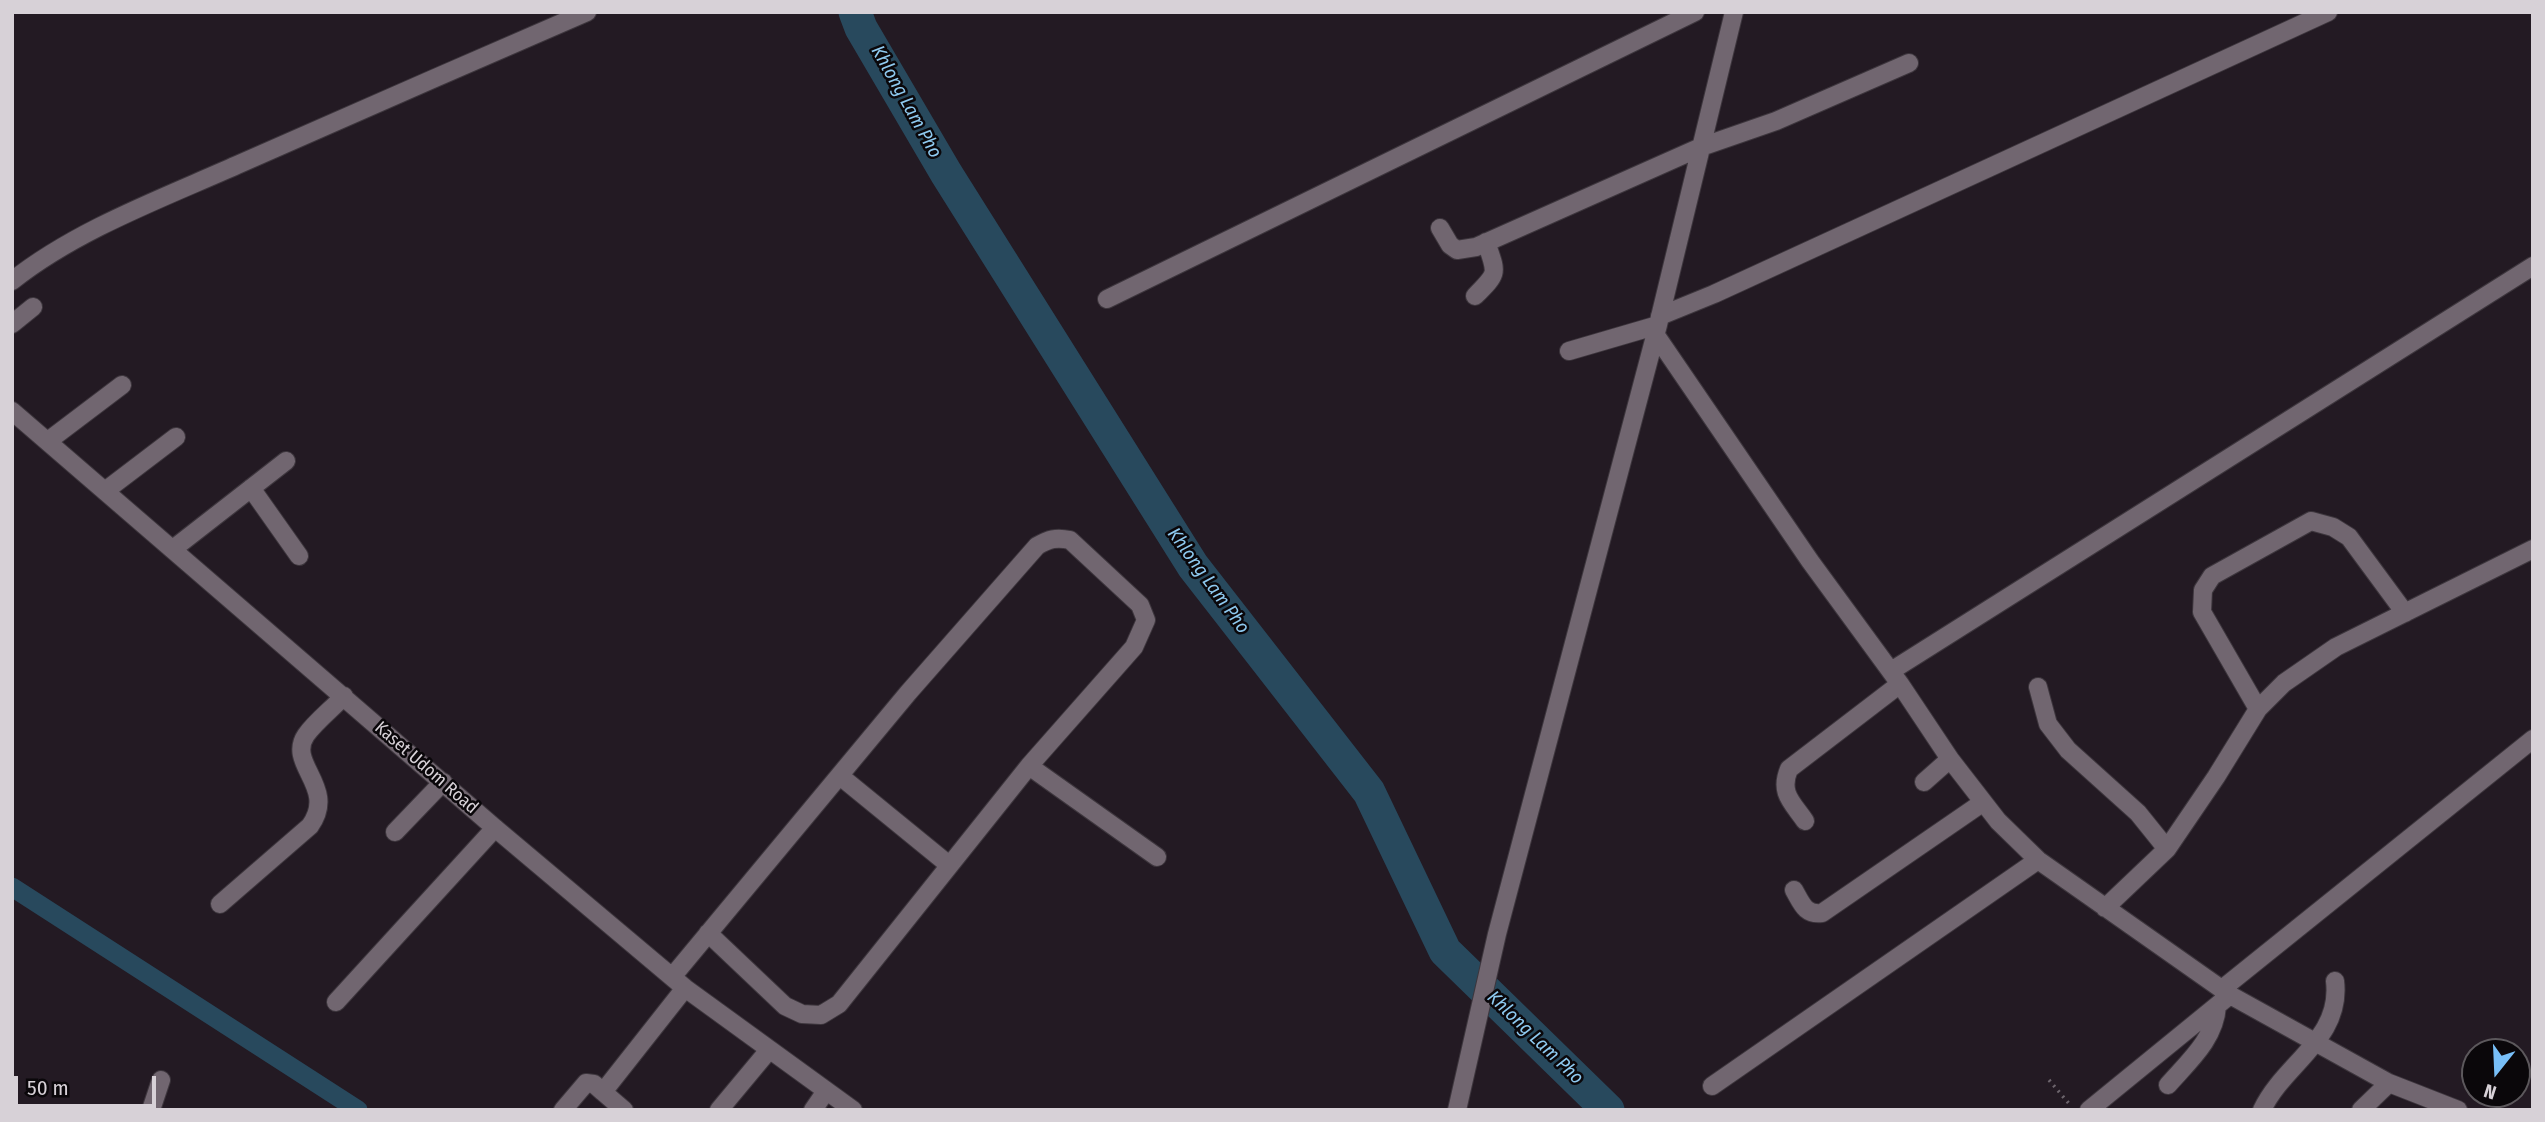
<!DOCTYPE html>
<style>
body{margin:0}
#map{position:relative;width:2545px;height:1122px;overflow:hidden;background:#231a23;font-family:"Fira Sans Condensed",sans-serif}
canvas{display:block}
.frame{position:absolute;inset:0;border:14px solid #d7d1d7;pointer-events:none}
.north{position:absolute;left:2461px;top:1038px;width:70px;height:70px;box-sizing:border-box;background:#0a070a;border:2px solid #5c585c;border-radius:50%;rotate:198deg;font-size:19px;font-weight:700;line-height:28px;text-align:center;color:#d7d1d7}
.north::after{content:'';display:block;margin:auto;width:24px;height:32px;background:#78bff8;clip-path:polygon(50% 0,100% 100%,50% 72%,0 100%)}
.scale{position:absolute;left:14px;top:1076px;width:142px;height:32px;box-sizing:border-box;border:4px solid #d7d1d7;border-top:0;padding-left:9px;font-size:21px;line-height:24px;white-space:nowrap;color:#d7d1d7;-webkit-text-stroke:5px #0a070a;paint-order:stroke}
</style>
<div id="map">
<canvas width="2545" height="1122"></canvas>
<div class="frame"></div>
<div class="north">N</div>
<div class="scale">50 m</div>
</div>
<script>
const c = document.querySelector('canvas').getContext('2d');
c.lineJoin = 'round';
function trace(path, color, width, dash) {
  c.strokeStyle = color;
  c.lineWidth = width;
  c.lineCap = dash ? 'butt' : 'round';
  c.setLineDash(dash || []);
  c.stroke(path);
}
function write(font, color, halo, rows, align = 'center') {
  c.font = font + ' "Fira Sans Condensed",sans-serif';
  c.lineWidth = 5;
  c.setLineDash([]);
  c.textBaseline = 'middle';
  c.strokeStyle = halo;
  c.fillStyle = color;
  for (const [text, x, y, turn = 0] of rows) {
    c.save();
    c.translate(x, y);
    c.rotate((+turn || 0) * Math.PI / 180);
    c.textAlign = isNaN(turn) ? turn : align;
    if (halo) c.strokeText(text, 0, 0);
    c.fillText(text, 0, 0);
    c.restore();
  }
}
const canal = new Path2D(`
 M12,887l346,223`);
const river = new Path2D(`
 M855,12l6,16 85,145 247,393 176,226 76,159 163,159`);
const path = new Path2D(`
 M2049,1080l22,26`);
const minor = new Path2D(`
 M1440,228l10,17 7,5 19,-3 225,-100 75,-26 133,-58
 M12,281c64,-51 151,-83 225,-116 117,-52 233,-102 350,-153
 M1475,296c24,-24 22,-22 11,-54
 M1107,299l588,-287
 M1660,316l54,-22 614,-282
 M12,324l21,-17
 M1655,334l155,227 90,123 50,75 48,62 40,39 192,135 159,88 69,27
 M1569,351l89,-26
 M12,411l483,417 190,160 168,122
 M48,441l74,-56
 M251,488l48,68
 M105,491l71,-54
 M173,549l113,-88
 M1891,671l642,-405
 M2038,687l10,37 20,26 70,63 29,36
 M2258,709l-56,-97 1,-22 9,-14 99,-55 22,6 16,10 56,76
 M840,776l109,89
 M1924,782l26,-23
 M1805,821c-13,-19 -26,-28 -16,-52l111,-85
 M395,832l48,-50
 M1794,890c8,14 11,25 28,23l160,-110
 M220,904l90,-78c28,-39 -24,-62 -4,-91 10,-14 26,-26 38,-39
 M2105,908l62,-59 49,-72 42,-68 26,-26 52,-36 197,-98
 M708,933l77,73 17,8 19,1 18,-11 190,-238 128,91
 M672,977l236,-284 129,-147c12,-7 19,-9 33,-6l70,65 6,15 -12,27 -105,119
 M2222,989l311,-250
 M336,1002l159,-174
 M2168,1085c21,-24 47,-46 49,-79
 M1712,1086l326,-226
 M151,1110l10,-30
 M563,1110l23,-27 8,1 9,8
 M624,1110l-21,-18 82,-104
 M719,1110l50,-60
 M813,1110l13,-19
 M1457,1110l40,-176 161,-609 76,-313
 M2089,1110l141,-115
 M2262,1110c22,-47 80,-71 73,-129
 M2361,1110l28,-27`);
const streetNames = [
 ["Kaset Udom Road",426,768,41]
];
const waterNames = [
 ["Khlong Lam Pho",906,102,61],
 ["Khlong Lam Pho",1208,581,54],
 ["Khlong Lam Pho",1535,1038,44]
];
trace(canal, '#28495d', 19);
trace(river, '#28495d', 33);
trace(minor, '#3d363d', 20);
trace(path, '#6d656d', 3.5, [2, 5]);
trace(minor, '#716670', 18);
write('18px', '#d7d1d7', '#0a070a', streetNames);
write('italic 19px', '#8ec9ef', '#0a070a', waterNames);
</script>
